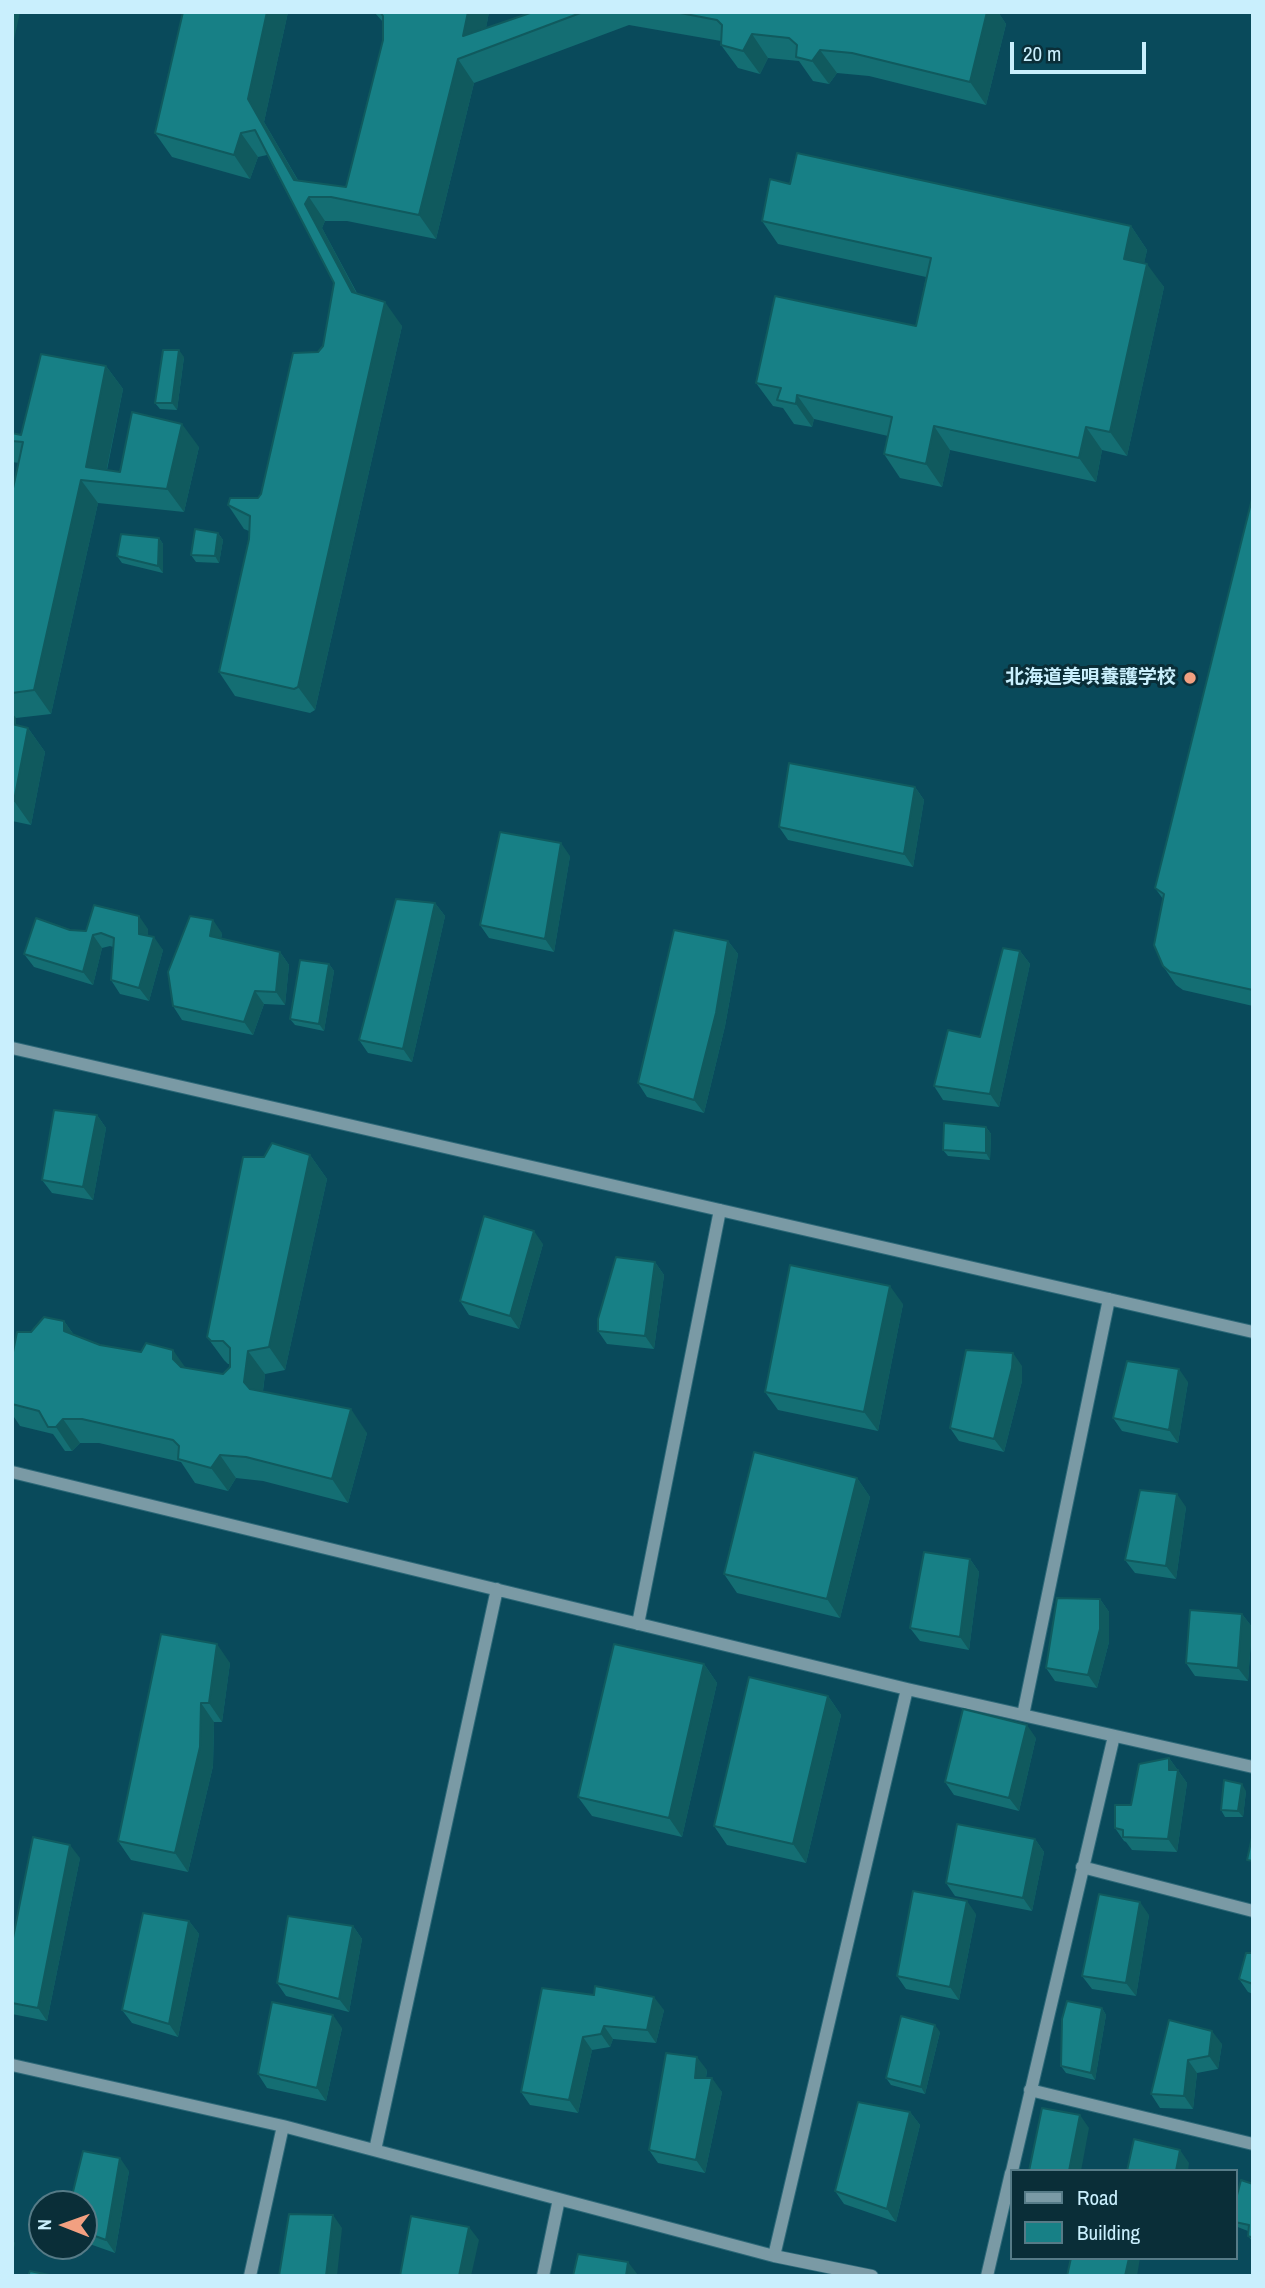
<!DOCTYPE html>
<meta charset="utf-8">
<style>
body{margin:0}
#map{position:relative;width:1265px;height:2288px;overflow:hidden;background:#094a5b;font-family:"Archivo Narrow",sans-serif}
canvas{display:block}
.frame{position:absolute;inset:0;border:14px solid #c9effd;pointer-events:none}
.legend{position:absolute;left:1010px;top:2169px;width:228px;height:91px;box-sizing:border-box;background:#0a2e38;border:2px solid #567b87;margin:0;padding:9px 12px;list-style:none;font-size:21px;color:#c9effd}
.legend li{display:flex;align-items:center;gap:14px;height:35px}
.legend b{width:35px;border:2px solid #567b87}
.north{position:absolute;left:28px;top:2190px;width:70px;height:70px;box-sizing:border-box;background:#0a2e38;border:2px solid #567b87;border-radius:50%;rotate:271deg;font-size:19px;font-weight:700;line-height:28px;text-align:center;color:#c9effd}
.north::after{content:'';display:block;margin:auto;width:24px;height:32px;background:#f2a081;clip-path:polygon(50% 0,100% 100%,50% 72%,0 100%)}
.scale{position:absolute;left:1010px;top:42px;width:136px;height:32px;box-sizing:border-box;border:4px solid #c9effd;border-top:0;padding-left:9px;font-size:21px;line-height:24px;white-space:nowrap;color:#c9effd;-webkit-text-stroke:5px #0a2e38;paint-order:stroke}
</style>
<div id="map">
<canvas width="1265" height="2288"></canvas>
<div class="frame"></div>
<ul class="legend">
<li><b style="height:9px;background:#7a9aa5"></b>Road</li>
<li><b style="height:19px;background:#178086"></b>Building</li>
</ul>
<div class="north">N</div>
<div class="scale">20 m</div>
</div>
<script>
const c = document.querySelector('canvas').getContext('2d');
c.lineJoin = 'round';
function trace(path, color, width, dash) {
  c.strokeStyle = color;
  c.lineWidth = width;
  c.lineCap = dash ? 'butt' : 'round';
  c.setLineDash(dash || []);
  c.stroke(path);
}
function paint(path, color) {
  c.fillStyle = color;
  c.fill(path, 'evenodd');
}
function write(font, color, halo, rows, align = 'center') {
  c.font = font + ' "Archivo Narrow","Noto Sans JP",sans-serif';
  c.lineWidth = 6;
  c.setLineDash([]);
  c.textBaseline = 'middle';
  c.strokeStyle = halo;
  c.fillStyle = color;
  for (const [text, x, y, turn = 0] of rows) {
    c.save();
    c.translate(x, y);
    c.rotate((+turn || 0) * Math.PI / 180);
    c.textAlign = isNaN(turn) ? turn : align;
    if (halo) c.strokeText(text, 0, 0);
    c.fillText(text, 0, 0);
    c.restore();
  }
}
const minor = new Path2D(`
 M12,1048l1241,284
 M12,1472l895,217 346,78
 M638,1624l82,-414
 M1023,1715l86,-416
 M1082,1867l171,44
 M12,2065l271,61 491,130 98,20
 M1030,2090l223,54
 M375,2150l122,-561
 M1012,2171l102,-435
 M774,2256l133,-567
 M250,2276l33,-150
 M543,2276l16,-77
 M987,2276l24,-103`);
const wall = new Path2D(`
 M183,12h105l-24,110 34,58 48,7 37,-147v-18l-9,-10h115l-3,16 47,-16h465l8,12 -20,81 -117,-29 -32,-3 -8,11 -16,-3 -14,-20 -31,-3 -8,16 -22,-6 -17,-23v-4l-92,-16 -155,58 -38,156 -89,-18h-22l-3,7 35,65 45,33 -87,384 -5,3 -75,-17 -16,-24 30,-133v-8l-5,-2 -16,-24 30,-7 3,-4 57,-142 5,-6 11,-63 -67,-128 -9,2 -8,22 -78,-22 -17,-24z
 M790,184l341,42 16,24 -3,13 20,24 -37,169 -25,-6 -6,32 -146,-32 -8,37 -42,-9 -16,-24 4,-18 -74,-17 -2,8 -18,-3 -11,-16 -10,-2 -17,-23 160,-57 10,-49 -148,-33 -16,-23z
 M184,357l-7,53 -17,-1 -5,-6z
 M106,366l17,23 -16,81 13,2 79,-25 -15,65 -86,-9 -47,211 -35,4v7l12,3 17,24 -14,73 -19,-4v-328l7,-30 -7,-1v-29l9,2z
 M1253,495v511l-70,-16 -7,-5 -13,-19v-67l-8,-11z
 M218,533l5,7 -4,23 -23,-1 -5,-7z
 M159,538l4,6v29l-41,-10 -5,-7z
 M915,787l9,13 -11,67 -125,-27 -9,-13z
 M570,856l-16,96 -65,-14 -9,-13z
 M435,903l10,13 -33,146 -44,-9 -9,-13z
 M148,929v7l15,14 -14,51 -29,-7 -9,-14 2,-33 -3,-1 -8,2 -9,37 -59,-18 -10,-13 46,-24 16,1z
 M222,933l-1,6 59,13 9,13 -4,40 -21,-1 -11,31 -71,-15 -9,-14z
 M728,941l10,13 -13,72 -21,87 -57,-16 -9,-14z
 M1020,951l10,13 -31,143 -56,-7 -9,-14 46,-49z
 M329,964l5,7 -10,60 -29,-6 -5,-6z
 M97,1115l9,13 -13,72 -41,-7 -10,-13z
 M986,1127l5,7 -1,26 -42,-4 -5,-6z
 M310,1155l17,24 -42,191 -20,4 -2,17 104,42 -19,70 -85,-22 -27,-3 -8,13 -33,-8 -14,-21 -82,-19h-19l-8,8h-7l-12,-17 -33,-8 -8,-12v-57l19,-25 33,-11 10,14 26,10 86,23 37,6 7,-7v-3h-2l-4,-4 -17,-23 57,-180z
 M543,1244l-24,85 -50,-14 -9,-14z
 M655,1262l9,13 -10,74 -47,-5 -9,-13z
 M903,1304l-25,127 -100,-21 -13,-18z
 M1022,1366v15l-18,71 -45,-11 -9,-13z
 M1188,1382l-10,61 -56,-12 -9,-13z
 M857,1478l13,19 -30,121 -103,-25 -13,-19z
 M1186,1507l-10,72 -41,-6 -10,-13z
 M970,1559l9,13 -10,78 -49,-9 -10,-13z
 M1100,1599l9,13v30l-12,46 -42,-7 -9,-13z
 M1242,1614l10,13 -4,54 -53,-5 -9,-13z
 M161,1634l69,29 -8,59h-8l-1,44 -25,106 -57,-12 -13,-19z
 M704,1664l13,19 -35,154 -90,-21 -14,-19z
 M828,1696l13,19 -35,148 -79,-18 -13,-19z
 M1036,1738l-17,73 -65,-16 -9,-13z
 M1169,1758l18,25 -10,69 -45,-2 -6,-8 -2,-1 -9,-13 16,-23z
 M1246,1791l-3,26h-18l-4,-7z
 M1035,1839l9,13 -12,59 -77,-15 -9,-13z
 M80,1858l-33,163 -35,-7v-71z
 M976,1914l-17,86 -53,-11 -9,-13z
 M1149,1915l-13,81 -44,-7 -10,-13z
 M189,1921l10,13 -21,103 -46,-14 -10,-13z
 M353,1926l9,13 -13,73 -63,-16 -9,-13z
 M1253,1953v41l-5,-2 -9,-13z
 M594,1995l70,15 -8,33 -43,-4 -3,8 -18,3 -14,63 -48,-8 -9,-13z
 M1102,2008l4,7 -11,65 -29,-7 -5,-7z
 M1169,2020l53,24 -4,25 -21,4 -4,36 -33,-1 -9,-14z
 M342,2028l-16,73 -59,-13 -9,-14z
 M940,2032l-15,62 -34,-9 -5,-7z
 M707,2070l-1,8 16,14 -17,81 -47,-10 -9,-13z
 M910,2112l10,13 -24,97 -52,-18 -9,-13z
 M129,2171l-14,82 -31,-11v-38z
 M1253,2184v58l-5,-6v-5l-13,-5v-23z`);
const shadedWall = new Path2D(`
 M12,12h8l-8,37z
 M267,12h21l-24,110 44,76 1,-1 16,24 -3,7 46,87 -16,-23 -47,-88 -11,-24 -46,-81z
 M468,12h21l-7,38 -19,-14z
 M987,12h11l8,12 -20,81 -16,-23z
 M752,34l16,24 -8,16 -17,-23z
 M820,50l17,23 -8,11 -17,-23z
 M458,59l16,24 -38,156 -17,-24z
 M241,133l17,24 -8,22 -16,-24z
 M1131,226l16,24 -7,33 -16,-24z
 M1147,264l17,23 -37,169 -17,-24z
 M385,302l17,24 -87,384 -17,-23z
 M179,350l5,7 -7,53 -5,-7z
 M106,366l17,23 -19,93 -18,-15z
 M797,395l17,24 -2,8 -16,-23z
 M182,424l17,23 -15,65 -17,-23z
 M934,426l16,24 -8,37 -16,-23z
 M1086,427l16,23 -6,32 -17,-24z
 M81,480l17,23 -47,211 -17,-24z
 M218,533l5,7 -4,23 -4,-7z
 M159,538l4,6v29l-5,-7z
 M12,713l4,5 -1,27 -3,-5z
 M28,728l17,24 -14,73 -17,-24z
 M915,787l9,13 -11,67 -9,-13z
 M561,843l9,13 -16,96 -9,-13z
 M435,903l10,13 -33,146 -9,-13z
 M139,916l9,13v18l-9,-13z
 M213,920l9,13 -3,16 -9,-13z
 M93,935l9,13 -9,37 -10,-13z
 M154,937l9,13 -14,51 -10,-13z
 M728,941l10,13 -13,72 -21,87 -10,-13z
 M1020,951l10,13 -31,143 -9,-13z
 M280,952l9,13 -4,40 -9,-13z
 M329,964l5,7 -10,60 -5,-7z
 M255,991l9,13 -11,31 -9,-13z
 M97,1115l9,13 -13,72 -10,-13z
 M986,1127l5,7 -1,26 -4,-7z
 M310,1155l17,24 -42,191 -16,-23z
 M534,1231l9,13 -24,85 -9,-13z
 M655,1262l9,13 -10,74 -9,-13z
 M890,1286l13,18 -25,127 -14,-19z
 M64,1321l17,24 -17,-14z
 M173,1350l17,24v9l-17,-24z
 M248,1351l17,23 -4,31 -17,-23z
 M1013,1353l9,13v15l-18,71 -10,-13z
 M1179,1369l9,13 -10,61 -9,-13z
 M351,1409l16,24 -19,70 -16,-24z
 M63,1419l17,24 -8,8 -16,-24z
 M220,1455l16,23 -8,13 -17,-23z
 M857,1478l13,19 -30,121 -13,-19z
 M1177,1494l9,13 -10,72 -10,-13z
 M970,1559l9,13 -10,78 -9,-13z
 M1100,1599l9,13v30l-12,46 -9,-13z
 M1242,1614l10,13 -4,54 -10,-13z
 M217,1644l13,19 -8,59 -13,-19z
 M704,1664l13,19 -35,154 -13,-19z
 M828,1696l13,19 -35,148 -13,-19z
 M201,1703l13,19 -1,44 -25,106 -13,-19z
 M1027,1725l9,13 -17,73 -10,-13z
 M1169,1758l18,25 -10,69 -9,-13z
 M1242,1784l4,7 -3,26 -5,-6z
 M1035,1839l9,13 -12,59 -9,-13z
 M70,1845l10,13 -33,163 -9,-13z
 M967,1901l9,13 -17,86 -9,-13z
 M1140,1902l9,13 -13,81 -10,-13z
 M189,1921l10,13 -21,103 -9,-13z
 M353,1926l9,13 -13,73 -10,-13z
 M654,1997l10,13 -8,33 -9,-13z
 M1102,2008l4,7 -11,65 -4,-7z
 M333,2015l9,13 -16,73 -9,-13z
 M935,2025l5,7 -15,62 -4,-7z
 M604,2026l9,13 -3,8 -9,-13z
 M1212,2031l10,13 -4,25 -9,-13z
 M583,2037l9,13 -14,63 -9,-13z
 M697,2057l10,13 -3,21 -9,-13z
 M1188,2060l9,13 -4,36 -9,-13z
 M712,2078l10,14 -17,81 -9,-13z
 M910,2112l10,13 -24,97 -9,-13z
 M1080,2115l9,13 -8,43h-12z
 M1180,2150l9,13 -1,8h-12z
 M120,2158l9,13 -14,82 -9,-13z
 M333,2215l9,13 -5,48h-11z
 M469,2227l10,13 -8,36h-12z
 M12,2239l3,4 -3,15z
 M1129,2258h11l-3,18h-12z
 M628,2262l10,13v1h-12z`);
const building = new Path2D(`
 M183,12h84l-19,87 46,81 52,7 37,-147v-24l-3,-4h88l-5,24 70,-24h50l-125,47 -39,156 -88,-18h-22l-4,7 47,88 33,10 -87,385 -4,2 -75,-17 30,-133 1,-23 -22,-11 2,-7h28l3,-4 32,-141 25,-1 5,-6 11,-63 -79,-153 -14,3 -7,22 -79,-22z
 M675,12h312l-17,70 -118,-29 -32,-3 -8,11 -16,-4 1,-12 -8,-7 -37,-4 -9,17 -22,-6 1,-20 -5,-5z
 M797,153l334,73 -7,33 23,5 -37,168 -24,-5 -7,31 -145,-32 -8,38 -42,-10 8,-37 -95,-22 -1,9 -19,-4 4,-12 -25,-5 19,-87 141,30 15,-68 -169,-37 8,-42 20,5z
 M163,350h16l-7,53h-17z
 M41,354l65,12 -20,101 34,5 12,-60 50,12 -15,65 -86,-9 -47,210 -22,3v-200l11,-51 -11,-1v-8l9,2z
 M1253,495v495l-83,-18 -7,-6 -9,-21 10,-51 -9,-6z
 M195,529l23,4 -3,23 -24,-1z
 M121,534l38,4 -1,28 -41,-10z
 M12,724l16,4 -14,73h-2z
 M789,763l126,24 -11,67 -125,-27z
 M500,832l61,11 -16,96 -65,-14z
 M396,899l39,4 -32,146 -44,-9z
 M94,905l45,11v18l15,3 -15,51 -28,-8 3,-42 -13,-5 -8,2 -10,37 -59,-18 12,-36 34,12 16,1z
 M190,916l23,4 -3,16 70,16 -4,40 -21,-1 -11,31 -71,-16 -5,-34z
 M674,930l54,11 -12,72 -22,87 -56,-17z
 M1003,948l17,3 -30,143 -56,-8 14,-56 32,7z
 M300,960l29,4 -10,60 -29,-5z
 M54,1110l43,5 -14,72 -41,-7z
 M944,1123l42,4v26l-43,-3z
 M272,1143l38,12 -41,192 -21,4 -4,31 6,7 101,20 -19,70 -86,-22 -26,-2 -9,13 -33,-9 1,-13 -6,-6 -91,-21h-19l-7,8h-8l-9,-16 -27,-7v-47l5,-25h14l13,-15 20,4v10l36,14 41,7 5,-9 27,7v9l8,8 42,7 7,-7v-19l-7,-7h-12l-4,-4 36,-180h21z
 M484,1216l50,15 -24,85 -50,-15z
 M616,1257l39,5 -10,74 -47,-5v-12z
 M790,1265l100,21 -26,126 -99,-20z
 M966,1350l47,3 -1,15 -18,71 -44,-11z
 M1127,1361l52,8 -10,61 -56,-12z
 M754,1452l103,26 -30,121 -103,-25z
 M1140,1490l37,4 -11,72 -41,-6z
 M924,1552l46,7 -10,78 -50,-9z
 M1057,1598l43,1v30l-12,46 -42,-7z
 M1190,1610l52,4 -4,54 -52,-5z
 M161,1634l56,10 -8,59h-8l-1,44 -25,106 -57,-12z
 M614,1644l90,20 -35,154 -91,-21z
 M749,1677l79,19 -35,148 -79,-18z
 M963,1709l64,16 -18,73 -64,-16z
 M1169,1758v12h9l-10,69 -45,-2v-7l-8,-2v-23h16l8,-41z
 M1224,1780l18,4 -4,27 -17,-1z
 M957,1824l78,15 -12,59 -77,-15z
 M1253,1833v28l-6,-1z
 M33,1837l37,8 -32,163 -26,-5v-60z
 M913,1891l54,10 -17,86 -53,-11z
 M1099,1894l41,8 -14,81 -44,-7z
 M143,1913l46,8 -20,103 -47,-14z
 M288,1916l65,10 -14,73 -62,-16z
 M1246,1953h7v31l-14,-5z
 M595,1986l59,11 -7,33 -43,-4 -3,8 -18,3 -14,63 -48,-8 21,-104 52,7z
 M1067,2001l35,7 -11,65 -30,-7 1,-47z
 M272,2002l61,13 -16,73 -59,-14z
 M901,2016l34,9 -14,62 -35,-9z
 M1169,2020l43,11 -3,25 -21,4 -4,36 -33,-2z
 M666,2053l31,4 -2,21h17l-16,82 -47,-10z
 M858,2102l52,10 -23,97 -52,-18z
 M1042,2108l38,7 -11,56h-40z
 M1134,2139l46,11 -4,21h-49z
 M83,2151l37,7 -14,82 -22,-8v-28h-14z
 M1241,2180l12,4v54l-5,-2 1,-11 -14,-3v-19z
 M289,2214l44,1 -7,61h-47z
 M411,2216l58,11 -10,49h-59z
 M578,2254l50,8 -2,14h-53z
 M1071,2258h58l-4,18h-58z
 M30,2271l24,5h-26z`);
const markers = [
 [1190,678,7,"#f2a081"]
];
const poiNames = [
 ["北海道美唄養護学校",1176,678]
];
trace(minor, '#2c6878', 14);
trace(minor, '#7a9aa5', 12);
paint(wall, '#146e73');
paint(shadedWall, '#105a5e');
paint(building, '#178086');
trace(building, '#105a5e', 2);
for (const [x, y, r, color] of markers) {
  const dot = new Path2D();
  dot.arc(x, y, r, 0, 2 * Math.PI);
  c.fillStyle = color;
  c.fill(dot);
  trace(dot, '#0a2e38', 2.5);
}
write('bold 19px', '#c9effd', '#0a2e38', poiNames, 'right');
</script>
